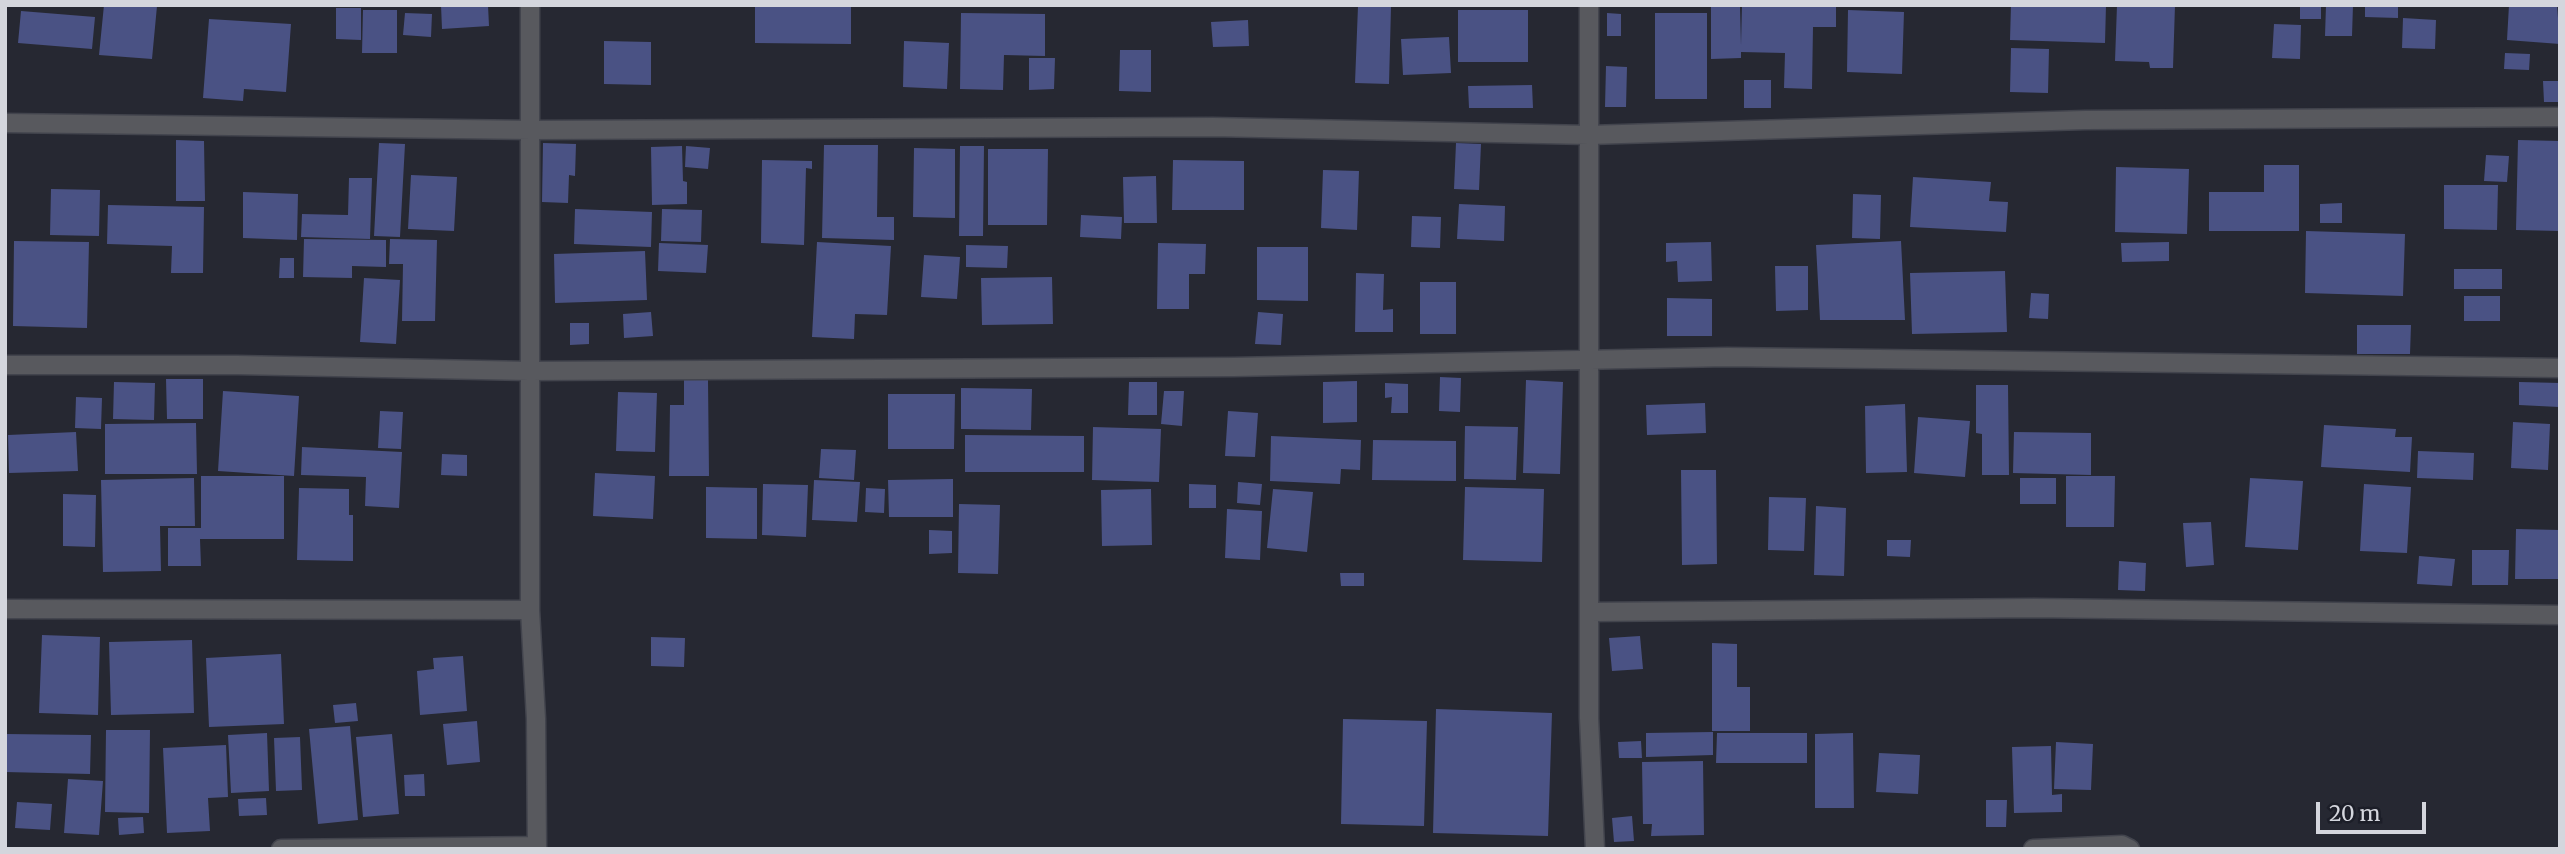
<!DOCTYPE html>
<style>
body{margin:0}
#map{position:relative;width:2565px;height:854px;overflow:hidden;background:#262832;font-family:Merriweather,serif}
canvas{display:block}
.frame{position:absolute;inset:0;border:7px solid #d4d6dd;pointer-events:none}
.scale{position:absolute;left:2316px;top:802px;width:110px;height:32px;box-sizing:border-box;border:4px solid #d4d6dd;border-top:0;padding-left:9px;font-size:21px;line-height:24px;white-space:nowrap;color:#d4d6dd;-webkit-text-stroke:5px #1c1e28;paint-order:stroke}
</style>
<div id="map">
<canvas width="2565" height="854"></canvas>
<div class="frame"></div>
<div class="scale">20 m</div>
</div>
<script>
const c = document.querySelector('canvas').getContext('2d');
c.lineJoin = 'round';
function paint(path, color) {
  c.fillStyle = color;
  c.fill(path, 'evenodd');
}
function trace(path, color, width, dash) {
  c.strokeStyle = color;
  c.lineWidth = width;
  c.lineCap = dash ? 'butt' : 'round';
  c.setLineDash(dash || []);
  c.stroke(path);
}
const building = new Path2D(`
 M104,5l53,1 -5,53 -53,-4z
 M441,5h47l1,21 -47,3z
 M755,5h96v39l-96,-1z
 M1742,5h94v22h-23l-1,62 -28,-1 1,-35 -44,-1v6l-30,1v-52h29l1,38z
 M2011,5h95l-1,38 -95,-3z
 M2117,5h58l-2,63h-23l-1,-6 -34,-1z
 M2300,5h21v14h-21z
 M2326,5h27l-1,31h-27z
 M2365,5h33v13l-33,-1z
 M2509,5h48l3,39 -53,-4z
 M1358,6l33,1 -2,77 -34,-1z
 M336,8h25v32l-25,-1z
 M363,10h34v43h-35z
 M1458,10h70v52h-70z
 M1848,10l56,2 -2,62 -55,-2z
 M21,11l74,6 -3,32 -74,-6z
 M405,13l27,1 -1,23 -28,-2z
 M961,13l84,1v42l-41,-1 -1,35 -43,-1z
 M1607,13l14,1v22h-14z
 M1655,13h52v86h-52z
 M2403,18l33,2 -1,29 -33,-1z
 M209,19l82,5 -5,68 -42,-3 -1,12 -40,-3z
 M1248,20l1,26 -36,1 -2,-25z
 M2274,24l27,1 -1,34 -28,-1z
 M1449,37l2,36 -48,2 -2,-36z
 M604,41l47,1v43l-47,-1z
 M904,41l45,2 -2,46 -44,-2z
 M2011,48l38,1 -1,44 -38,-1z
 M1120,50h31v42l-32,-1z
 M2505,53l25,1 -1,16 -25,-1z
 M1029,58h26l-1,31 -25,1z
 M1606,66l21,1 -1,40h-21z
 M1744,80h27v28h-27z
 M2543,81h17v21h-16z
 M1532,85l1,23h-64l-1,-22z
 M176,140l28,1 1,60h-29z
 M2518,140l42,1v90l-44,-1z
 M379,143l26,1 -5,93 -26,-1z
 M543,143l33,1 -1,32 -6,-1 -1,28 -26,-1z
 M1456,143l25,1 -2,46 -25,-1z
 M824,145h54l-1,72h17v23l-72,-2z
 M682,146l1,35 4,1v22l-35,1 -1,-58z
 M686,146l24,2 -2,21 -23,-2z
 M960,146h24l-1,90h-24z
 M914,148l41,1v69l-42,-1z
 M988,149h60l-1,76h-59z
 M2486,155l23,1 -2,26 -23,-1z
 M762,160l50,1v8l-6,-1 -2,77 -43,-2z
 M1173,160l71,1v49h-72z
 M2264,165h35v66h-90v-39h55z
 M2116,167l73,2 -2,65 -72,-2z
 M1323,170l36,1 -2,59 -36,-2z
 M411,175l46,2 -3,54 -46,-2z
 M1156,176l1,47h-33l-1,-46z
 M1913,177l78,5 -2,19 19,1 -2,30 -96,-5z
 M349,178h23l-2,61 -69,-2 1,-23 46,1z
 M2444,185h54l-1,45 -53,-1z
 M51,189l49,1 -1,46 -49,-1z
 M243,192l55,2 -1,46 -54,-2z
 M1853,194l28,1 -1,44 -28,-1z
 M2342,203v20h-22v-19z
 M1459,204l46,2 -1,35 -47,-2z
 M108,205l96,2 -1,66h-32l1,-27 -65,-2z
 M575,209l77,3 -1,35 -77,-3z
 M662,209l40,1 -1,32 -40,-1z
 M1081,215l41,2 -1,22 -41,-2z
 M1412,216l29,1 -1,31 -29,-1z
 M2306,231l99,3 -2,62 -98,-3z
 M304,239l82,1v27l-34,-1v12l-49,-1z
 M390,239l47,1 -2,81h-33l1,-57h-14z
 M14,241l75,1 -2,86 -74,-2z
 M1901,241l4,79h-85l-4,-75z
 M817,242l74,4 -4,69 -32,-1 -1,25 -42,-2z
 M1711,242l1,39 -34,1 -1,-21 -11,1v-19z
 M2169,242v19l-47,1 -1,-19z
 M659,243l49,2 -2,28 -48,-2z
 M1158,243l48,1 -1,30h-16v35h-32z
 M966,245l42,1 -1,22 -41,-1z
 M1257,247h51v54l-51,-1z
 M645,251l2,49 -92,3 -1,-49z
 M924,255l36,2 -3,42 -36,-2z
 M280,258h14v20h-15z
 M1775,266h33v44l-32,1z
 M2454,269h48v20h-48z
 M2005,271l2,61 -95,2 -2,-61z
 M1356,273l28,1 -1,36 10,-1v23h-38z
 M1052,277l1,47 -71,1 -1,-47z
 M364,278l36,2 -4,64 -36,-2z
 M1420,282h36v52h-36z
 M2031,293l18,1 -1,25 -19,-1z
 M2464,296h36v25h-36z
 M1667,298l45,1v37h-45z
 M651,312l2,24 -29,2 -1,-24z
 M1258,312l25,2 -2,31 -26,-1z
 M570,323h19v21l-19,1z
 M2357,325h54l-1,29h-53z
 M1440,377l21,1 -1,34 -21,-1z
 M166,379h37v40h-36z
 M684,380h24l1,96h-40l1,-71h14z
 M1526,380l37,2 -3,92 -37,-1z
 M1357,381v41l-34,1v-41z
 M114,382l41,1 -1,37 -41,-1z
 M1129,382h28v33h-29z
 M2519,382l41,1 -1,24 -40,-2z
 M1385,383l23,1v29h-17l1,-16 -7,1z
 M1976,385h32l1,90h-27v-41l-6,-1z
 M961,388l71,1 -1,41 -70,-1z
 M223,391l76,5 -5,80 -76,-5z
 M1164,391h20l-2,35 -21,-2z
 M618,392l39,1 -2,59 -39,-1z
 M888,394h67l-1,55h-66z
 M76,397l26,1 -1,31 -26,-1z
 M1705,403l1,30 -59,2 -1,-30z
 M1905,404l2,68 -41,1 -1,-67z
 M380,411l23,1 -2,37 -23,-1z
 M1228,411l30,2 -3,44 -30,-1z
 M1918,417l52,4 -5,56 -51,-4z
 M2513,422l37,2 -2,46 -37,-2z
 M196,423l1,51h-92v-50z
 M2324,425l72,4 -1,8h17l-2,35 -89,-5z
 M1465,426l53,1 -2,53 -52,-1z
 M1093,427l68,2 -2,53 -67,-2z
 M76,432l2,39 -69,2 -1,-38z
 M2014,432l77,1v42l-78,-2z
 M965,435l119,1v36h-119z
 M1271,436l90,4 -1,30 -19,-1 -1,15 -70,-3z
 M1373,440l83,1v40l-84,-1z
 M302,447l100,5 -3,56 -34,-2 1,-29 -65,-2z
 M821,449l35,1 -2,30 -35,-2z
 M2418,451l56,2 -1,27 -56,-2z
 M442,454l25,1v21l-26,-1z
 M1681,470h35l1,94 -35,1z
 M595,473l60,3 -2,43 -60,-3z
 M201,476h83v63h-84l1,27h-33v-38h33z
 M2066,476h49l-1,51h-48z
 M194,478l1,48h-35l1,45 -58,1 -2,-92z
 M2020,478h36v26h-36z
 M2250,478l53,3 -5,69 -53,-3z
 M953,479v38h-64l-1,-37z
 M814,480l46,2 -3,40 -45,-2z
 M1238,482l24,2 -2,21 -23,-2z
 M763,484l45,1 -2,52 -44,-2z
 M1189,484l27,1v23h-27z
 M2364,484l47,3 -4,66 -47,-2z
 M706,487l51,1v51l-51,-1z
 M1465,487l79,2 -2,73 -79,-2z
 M299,488l50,1v26h4v46l-56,-1z
 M866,488l19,1 -1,24 -19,-1z
 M1151,489l1,56 -50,1 -1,-56z
 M1273,489l40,3 -6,60 -40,-4z
 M63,494l33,1 -1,52 -32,-1z
 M1769,497l37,1 -2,53 -36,-1z
 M959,504l41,1 -2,69 -40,-1z
 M1816,506l30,2 -2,68 -30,-1z
 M1227,509l35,2 -2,49 -35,-2z
 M2211,522l3,43 -28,2 -3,-44z
 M2516,529l44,1v49h-45z
 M929,530l23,1v22l-23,1z
 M1887,540h24l-1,17 -23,-1z
 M2472,550h37l-1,35h-36z
 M2419,556l36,3 -3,27 -35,-2z
 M2119,561l27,2 -1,28 -27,-1z
 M1340,573h24v13h-23z
 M42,635l58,2 -2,78 -59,-2z
 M1640,636l3,33 -31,2 -3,-33z
 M651,637l34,1 -1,29 -33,-1z
 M192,640l2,73 -83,2 -2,-73z
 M1712,643l25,1v43h13v44h-38z
 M281,654l3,70 -75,3 -3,-69z
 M463,656l4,55 -47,4 -3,-44 17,-2 -1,-11z
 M356,703l2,18 -23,2 -2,-18z
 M1436,709l116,4 -4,123 -115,-3z
 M1343,719l84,2 -3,105 -83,-2z
 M477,721l3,41 -33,3 -4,-41z
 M350,726l8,94 -40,4 -9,-95z
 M106,730h44l-1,83 -44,-1z
 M1713,732v23l-67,2v-24z
 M267,733l2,58 -38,2 -3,-58z
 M1717,733h90v30h-91z
 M1853,733l1,75h-39v-74z
 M5,734l86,1 -1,39 -85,-2z
 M392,734l7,80 -36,3 -7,-80z
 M300,737l2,53 -26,1 -2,-53z
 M1641,741l1,17h-23l-1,-16z
 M2056,742l37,2 -2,46 -37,-1z
 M226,745l2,52 -20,1 2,33 -43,2 -4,-85z
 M2051,746l1,49 10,-1v18l-48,1 -2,-66z
 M1879,753l41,2 -2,39 -42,-2z
 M1703,761l1,74 -53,1 1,-12h-9l-1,-62z
 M424,774l1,22h-20l-1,-21z
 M68,779l35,2 -4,54 -35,-2z
 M266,798l1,17 -28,1 -1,-17z
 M1986,800h21l-1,27h-20z
 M17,802l35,2 -2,26 -35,-2z
 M1632,816l2,25 -20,1 -2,-24z
 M143,817l1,16 -25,2 -1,-17z`);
const street = new Path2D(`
 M530,5v605l6,109 1,130
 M1589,5v713l6,131
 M5,123l526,7 682,-3 376,8 496,-15 475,-3
 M5,365h232l292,6 704,-4 494,-10 833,11
 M5,609l525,1
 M1590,612l444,-4 526,7
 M281,849l256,-3
 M2033,849l89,-4 8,4`);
paint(building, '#4a5284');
trace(street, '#42444d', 21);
trace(street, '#58595e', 18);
</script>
